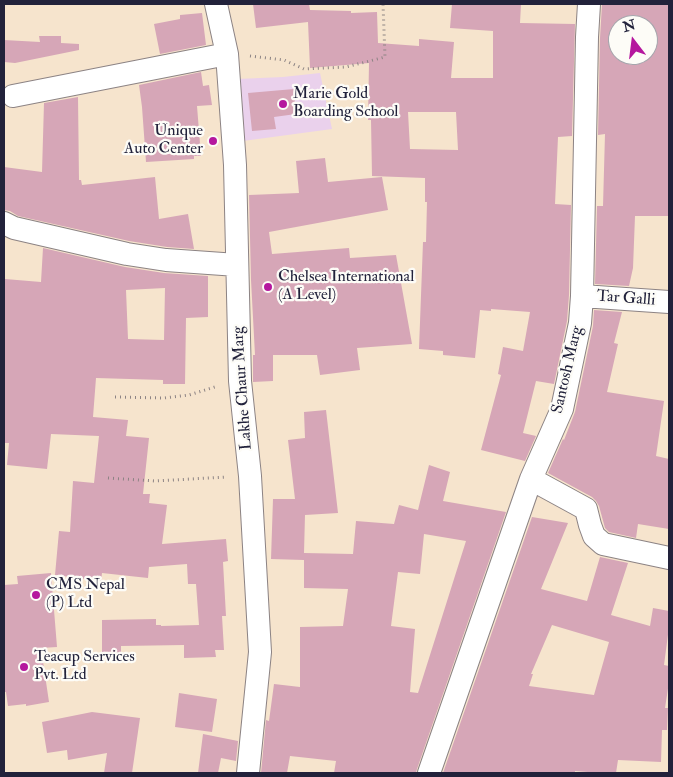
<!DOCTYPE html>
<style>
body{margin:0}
#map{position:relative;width:673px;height:777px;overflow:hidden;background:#f6e4cd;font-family:"IM FELL Double Pica",serif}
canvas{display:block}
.frame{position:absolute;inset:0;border:5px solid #22223b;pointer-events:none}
.north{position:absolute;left:608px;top:15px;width:50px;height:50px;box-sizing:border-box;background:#fdfcf7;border:1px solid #a5a5ac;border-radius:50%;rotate:345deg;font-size:14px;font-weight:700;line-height:20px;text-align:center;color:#22223b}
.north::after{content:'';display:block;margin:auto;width:18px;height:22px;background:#b5179e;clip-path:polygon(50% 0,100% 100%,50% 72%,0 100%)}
</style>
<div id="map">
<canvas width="673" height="777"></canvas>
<div class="frame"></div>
<div class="north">N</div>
</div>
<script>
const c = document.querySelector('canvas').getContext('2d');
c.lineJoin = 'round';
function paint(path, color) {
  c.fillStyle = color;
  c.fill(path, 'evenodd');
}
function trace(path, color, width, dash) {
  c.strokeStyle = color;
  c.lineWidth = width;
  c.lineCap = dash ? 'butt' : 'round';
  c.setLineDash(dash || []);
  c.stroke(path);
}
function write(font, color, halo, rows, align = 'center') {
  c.font = font + ' "IM FELL Double Pica",serif';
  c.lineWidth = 4.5;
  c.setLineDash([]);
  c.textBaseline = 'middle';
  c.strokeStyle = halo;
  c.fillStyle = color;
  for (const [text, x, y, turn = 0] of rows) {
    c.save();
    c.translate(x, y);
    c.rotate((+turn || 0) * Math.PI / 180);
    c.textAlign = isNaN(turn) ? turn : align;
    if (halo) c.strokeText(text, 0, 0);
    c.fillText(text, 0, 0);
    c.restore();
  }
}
const built = new Path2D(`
 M320,73l12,56 -89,12 -6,-62 46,-2z`);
const building = new Path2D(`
 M253,4h56l1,6 41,1v2l26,-1 1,31 41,3v-7l35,3 -3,36h42v-47l-43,-3 2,-24h69l-1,19 55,1 -3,112 -14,1 -3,67 16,1 -2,90 -2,26 -13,63 -18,-3 -13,52 13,3 -11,25 -44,-11 20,-75 -3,-1 5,-27 20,4 7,-39 -39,-3v2l-11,-1 -5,48 -32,-3v-4l-24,-2 4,-107h3l1,-40h-2v-24l-53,-2 -1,-56h-3l1,-57 -59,5 -2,-46 -52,6zM408,112h48l2,38 -48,-1z
 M602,4h67v212h-34l-2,52 -4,18 -34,-2 2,-78h6l2,-72 -7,1 2,-97zM618,25h30v30h-30z
 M202,13l4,32 -46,9 -6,-30 26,-5v-4z
 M39,36h22v7l18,1v6l-64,13 -11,-1v-22l36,2z
 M201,72l2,14 6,-1 3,20 -15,1 4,50h-7v3l-48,3 -4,-55 -3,-22z
 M294,89l2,25 -22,3 2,12 -24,2 -4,-38z
 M78,97l1,83h2l1,5 73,-8 4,42 29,-5 6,35 -27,-2 -38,-6 -111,-25 -8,-5 -6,-1v-43l38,5 2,-69z
 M325,158l3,24 54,-5 6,33 -119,22 3,22 77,-6 1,10 46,-3 16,89 -55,4 3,22 -40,5 -3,-20h-44v26l-20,1v-27h2l-4,-75 -2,-85 50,-2 -3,-32z
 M43,248l82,19 39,6 44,3v41l-22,1 -1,66h-22v-4l-67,-2 -3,39 35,3 -2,16 23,2 -6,56h7l-1,9 18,2 -5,39 64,-5 2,22 -5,1 3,54h-4l2,34h-9l1,7 -32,1v-13l-63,1v11h-19v-37l54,-1v6h5v1l38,-1 -3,-41h-8l-1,-20 -38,3 -1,11 -46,-5 -1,8 -46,-6 4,-44 11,1 3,-51 21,2 5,-47 -48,-2 -4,35 -40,-4 2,-22h-5v-151l1,-13 36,3zM165,288l-1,52 -36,-1 -2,-49z
 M594,310l28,2 -8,31 4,1 -11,48 57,9 -8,55 13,3v70l-31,-5 -2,14 -27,-6 -4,-4 -6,-22 -3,-5 -4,-4 -44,-24 15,-34 1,1 11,-28 18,-86z
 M326,410l12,103 -33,2 -1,38 49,1 3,-33 38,3 5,-19 19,5 11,-45 21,7 -7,29 63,11 -89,257 -1,4h-82l2,-12 -46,-5 -3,17h-26l5,-53 3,1 5,-37 26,3v-60l43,-1 5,-37 -44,-1v-28l-33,-1 2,-60h22l-7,-59 17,-2 -1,-26zM424,534l42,7 -48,152 -8,-1 5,-63 -24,-3 7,-54 22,2z
 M532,517l36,6 -27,66 46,12 13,-44 28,6 -17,52 39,11 3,-18 16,3v16l-5,38 5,1v16l-4,26h3l-1,22h-5l-1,32 -43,-2 -2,13h-16l-25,-2v2h-132zM552,625l57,17 -15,53 -65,-9 4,-12h-2z
 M51,573l6,74 -16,1 8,54 -23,4v-2l-18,2 -2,-14h-2v-107l14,-1 -1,-8z
 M179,693l38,6 -5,33 -37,-5z
 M92,712l48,6 -8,55h-28l3,-20 -39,7 -1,-10 -20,3 -5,-31z
 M203,734l35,7 -2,20 -15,-3 -3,15h-20z`);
const path = new Path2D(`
 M250,56l34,4 20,9 42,-2 39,-10 -2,-53
 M115,397l49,1 25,-3 29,-9
 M108,478l47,3 72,-4`);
const minor = new Path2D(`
 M216,4l11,50 8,111 5,216 10,95 10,176 -12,121
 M13,96l214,-42
 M4,223l10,5 113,26 39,6 71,5
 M582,296l87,6
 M531,479l55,30 4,16 4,11 9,8 66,14
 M429,773l102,-294 31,-70 18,-86 2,-27 5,-259 2,-33`);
const markers = [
 [283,104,5,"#b5179e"],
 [213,141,5,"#b5179e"],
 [268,287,5,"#b5179e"],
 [36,595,5,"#b5179e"],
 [24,667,5,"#b5179e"]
];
const poiNames = [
 ["Marie Gold",293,95],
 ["Boarding School",293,113],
 ["Unique",203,132,"right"],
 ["Auto Center",203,150,"right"],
 ["Chelsea International",278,278],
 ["(A Level)",278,296],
 ["CMS Nepal",46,586],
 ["(P) Ltd",46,604],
 ["Teacup Services",34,658],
 ["Pvt. Ltd",34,676]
];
const streetNames = [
 ["Tar Galli",626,299,4],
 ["Santosh Marg",568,370,-77],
 ["Lakhe Chaur Marg",243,388,-94]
];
paint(built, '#ead1ec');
paint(building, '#d6a6b7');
trace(minor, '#8c8384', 24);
trace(path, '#8c8384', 3, [1, 4]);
trace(minor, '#fff', 22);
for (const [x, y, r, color] of markers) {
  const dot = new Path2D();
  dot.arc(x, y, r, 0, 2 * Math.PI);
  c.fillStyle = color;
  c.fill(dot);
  trace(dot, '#fdfcf7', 2);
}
write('16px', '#22223b', '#fdfcf7', poiNames, 'left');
write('16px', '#22223b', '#fdfcf7', streetNames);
</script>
